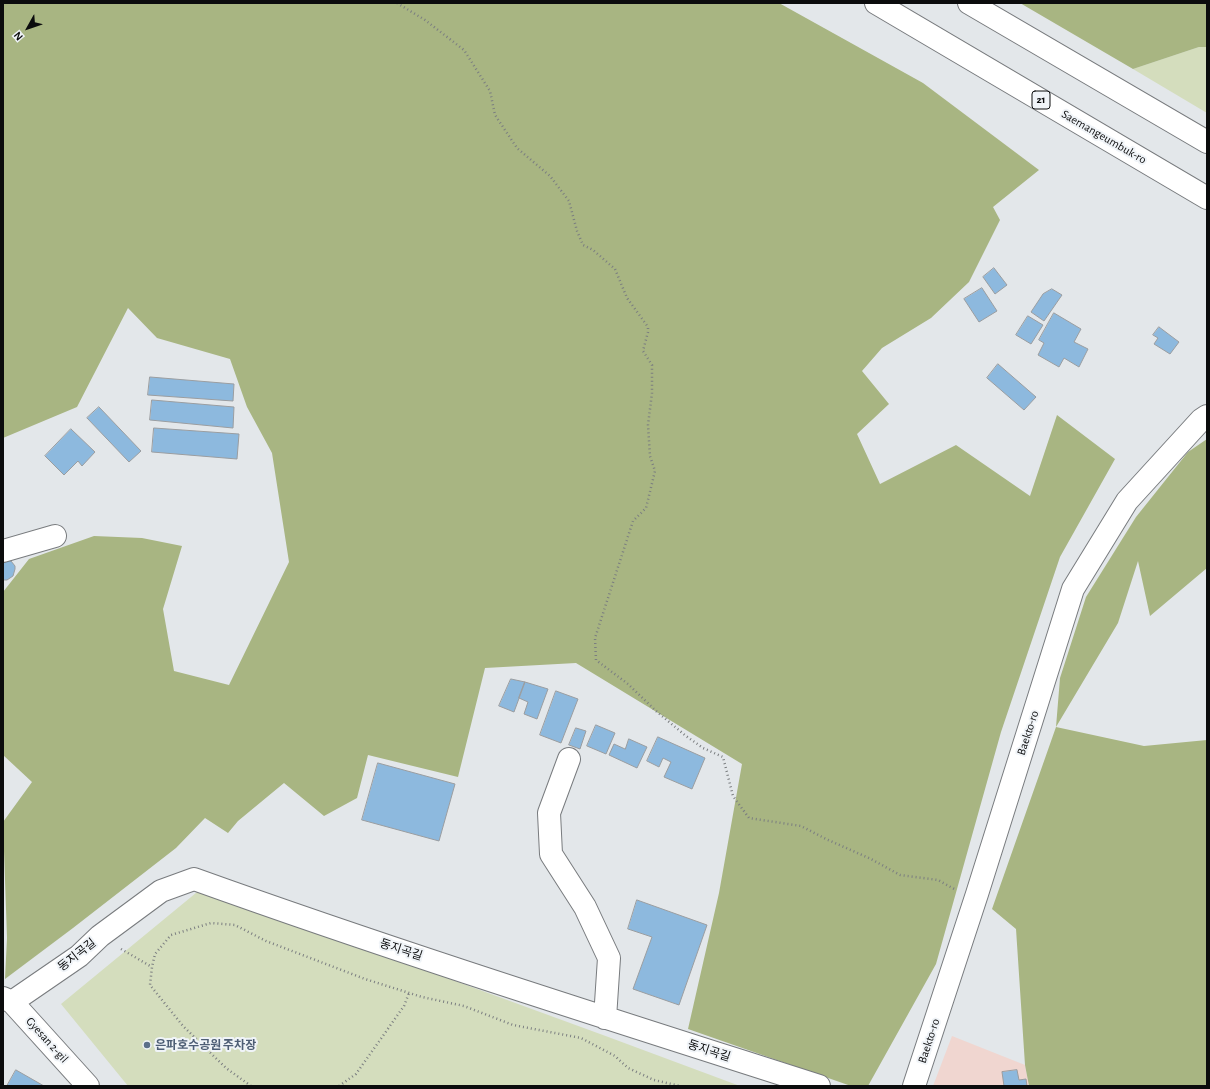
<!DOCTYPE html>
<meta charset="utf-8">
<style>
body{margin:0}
#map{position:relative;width:1210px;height:1089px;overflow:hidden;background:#e3e7ea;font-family:"Alegreya Sans",sans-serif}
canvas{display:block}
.frame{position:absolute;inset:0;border:4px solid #0b0c0d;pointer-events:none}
.north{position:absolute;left:8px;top:8px;width:40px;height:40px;-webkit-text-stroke:3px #f0f4f8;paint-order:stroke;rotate:230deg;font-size:11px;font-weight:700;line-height:16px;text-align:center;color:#0b0c0d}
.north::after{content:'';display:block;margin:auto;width:14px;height:18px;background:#0b0c0d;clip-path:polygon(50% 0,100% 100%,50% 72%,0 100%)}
</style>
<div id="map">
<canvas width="1210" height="1089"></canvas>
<div class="frame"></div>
<div class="north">N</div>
</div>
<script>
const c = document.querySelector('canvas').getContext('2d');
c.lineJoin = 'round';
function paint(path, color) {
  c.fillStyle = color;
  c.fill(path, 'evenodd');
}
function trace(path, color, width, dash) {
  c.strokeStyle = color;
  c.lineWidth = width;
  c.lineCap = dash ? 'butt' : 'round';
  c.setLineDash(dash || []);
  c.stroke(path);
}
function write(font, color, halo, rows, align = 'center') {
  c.font = font + ' "Alegreya Sans","Noto Sans KR",sans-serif';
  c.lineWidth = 4;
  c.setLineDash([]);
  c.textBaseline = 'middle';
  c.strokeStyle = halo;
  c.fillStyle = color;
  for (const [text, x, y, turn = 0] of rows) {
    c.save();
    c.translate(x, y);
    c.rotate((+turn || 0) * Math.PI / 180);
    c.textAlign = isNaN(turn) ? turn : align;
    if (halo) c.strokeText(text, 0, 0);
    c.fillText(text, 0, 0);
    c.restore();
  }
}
const commercial = new Path2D(`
 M952,1036l73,29 4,21h-96z`);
const green = new Path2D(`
 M1199,47h8v66l-74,-44z
 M202,888c179,66 359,131 538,198h-612l-67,-82z`);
const forest = new Path2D(`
 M3,3h776l144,80 116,87 -46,37 7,13 -31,62 -38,36 -49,30 -20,23 27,33 -32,30 23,50 76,-39 74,51 27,-81 58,44 -55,98 -59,175 -65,232 -68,122h-17l-163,-57 31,-136 23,-129 -166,-101 -91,5 -27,109 -90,-22 -11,43 -33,18 -40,-33 -46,38 -10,12 -23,-15 -29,30 -103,80 -68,51 2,-41 -4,-116 29,-40 -29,-27v-163l26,-33 65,-23 48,2 40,8 -19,63 11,62 55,14 60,-123 -17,-109 -25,-46 -17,-48 -73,-21 -29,-30 -51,99 -74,31z
 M1020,3h187v44h-8l-66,22z
 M1207,439v129l-57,48 -12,-55 -20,62 -62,104 88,19 63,-6v346h-178l-4,-21 -9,-136 -24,-20 64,-182 4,-49 26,-81 50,-80 52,-65z`);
const building = new Path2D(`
 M994,268l13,17 -12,9 -12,-17z
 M982,288l15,23 -18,11 -15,-23z
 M1052,289l10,6 -18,26 -13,-9 12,-18z
 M1054,313l27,16 -7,13 14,7 -9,18 -15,-9 -5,9 -21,-12 6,-12 -5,-3z
 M1028,316l15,9 -12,19 -15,-9z
 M1159,327l20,15 -9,12 -16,-10 4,-6 -5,-3z
 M998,364l38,33 -12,13 -37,-32z
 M150,377l84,7 -1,17 -85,-6z
 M152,400l82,7 -1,21 -83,-8z
 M99,407l42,44 -12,11 -42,-44z
 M154,428l85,6 -2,25 -85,-7z
 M71,429l24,23 -13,14 -4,-5 -14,14 -19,-19z
 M3,559l8,2 4,5v3l-2,7 -6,4h-4z
 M511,679l14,3 -11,30 -15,-6z
 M525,682l23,7 -11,30 -13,-5 4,-12 -9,-4z
 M556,691l22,8 -17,44 -21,-8z
 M596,725l19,8 -9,21 -19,-8z
 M576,728l10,3 -6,18 -11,-4z
 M658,737l47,21 -13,31 -28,-12 7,-15 -8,-4 -4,9 -12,-6z
 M629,739l18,8 -10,21 -28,-13 5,-11 11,5z
 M378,763l77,21 -16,57 -77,-21z
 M637,900l70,25 -28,80 -46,-16 19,-52 -24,-8z
 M16,1070l28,16h-37z
 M1017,1070l2,10 7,-1 1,7h-23l-2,-14z`);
const path = new Path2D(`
 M397,3l28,17 39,30 26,41 5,24 22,33 33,28 19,25 8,30 6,14 10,5 22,19 12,29 21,29v5l-5,19 9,14v28l-4,32 2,31 5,15 -9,37 -13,13 -38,117 1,22 32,24 28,27 30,25 17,12 20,9 10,39 16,22 52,8 25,13 45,20 29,16 38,5 18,10
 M121,949l31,18
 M251,1086l-25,-18 -43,-42 -33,-41 2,-18 3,-13 16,-19 40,-12 24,2 31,16 99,38 57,18 42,9 49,19 68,13 34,18 13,12 26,12 26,6
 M339,1086l17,-12 48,-68 5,-13`);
const minor = new Path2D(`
 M3,551l52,-15
 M569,759l-20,54 2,41 34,53 24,51 -4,60
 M3,998l9,4 76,84
 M12,1002l67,-46 21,-20 61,-45 33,-12c206,74 416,140 625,207
 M914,1086l63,-192 96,-305 54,-88 74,-81 6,-4`);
const highway = new Path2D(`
 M876,3l331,195
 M969,3l238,139`);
const markers = [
 [147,1045,4,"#5c6f8a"]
];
const shields = [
 [1041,100,18]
];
const shieldNames = [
 ["21",1041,100]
];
const streetNames = [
 ["Saemangeumbuk-ro",1104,137,30],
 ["Baekto-ro",1028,733,-72],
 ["동지곡길",401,950,18],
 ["동지곡길",77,955,-38],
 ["Gyesan 2-gil",47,1040,48],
 ["Baekto-ro",929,1041,-72],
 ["동지곡길",709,1051,18]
];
const serviceNames = [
 ["은파호수공원 주차장",155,1045]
];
paint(commercial, '#f0d6d0');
paint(green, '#d4ddbd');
paint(forest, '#a8b582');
paint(building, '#8db9de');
trace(building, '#9a9da0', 1);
trace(minor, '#787b7e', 24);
trace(highway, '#787b7e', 24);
trace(path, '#7b7e80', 2.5, [1, 3]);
trace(minor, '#fff', 22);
trace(highway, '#fff', 22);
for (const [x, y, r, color] of markers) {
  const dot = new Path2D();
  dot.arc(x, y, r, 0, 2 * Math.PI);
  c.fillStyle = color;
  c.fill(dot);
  trace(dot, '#f0f4f8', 1.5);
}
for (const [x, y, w] of shields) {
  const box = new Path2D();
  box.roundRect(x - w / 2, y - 9, w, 18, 3);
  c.fillStyle = '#f0f4f8';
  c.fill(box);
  trace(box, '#0b0c0d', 1);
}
write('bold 11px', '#0b0c0d', null, shieldNames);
write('12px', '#0b0c0d', '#f0f4f8', streetNames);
write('bold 12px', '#4e5e75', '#f0f4f8', serviceNames, 'left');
</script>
